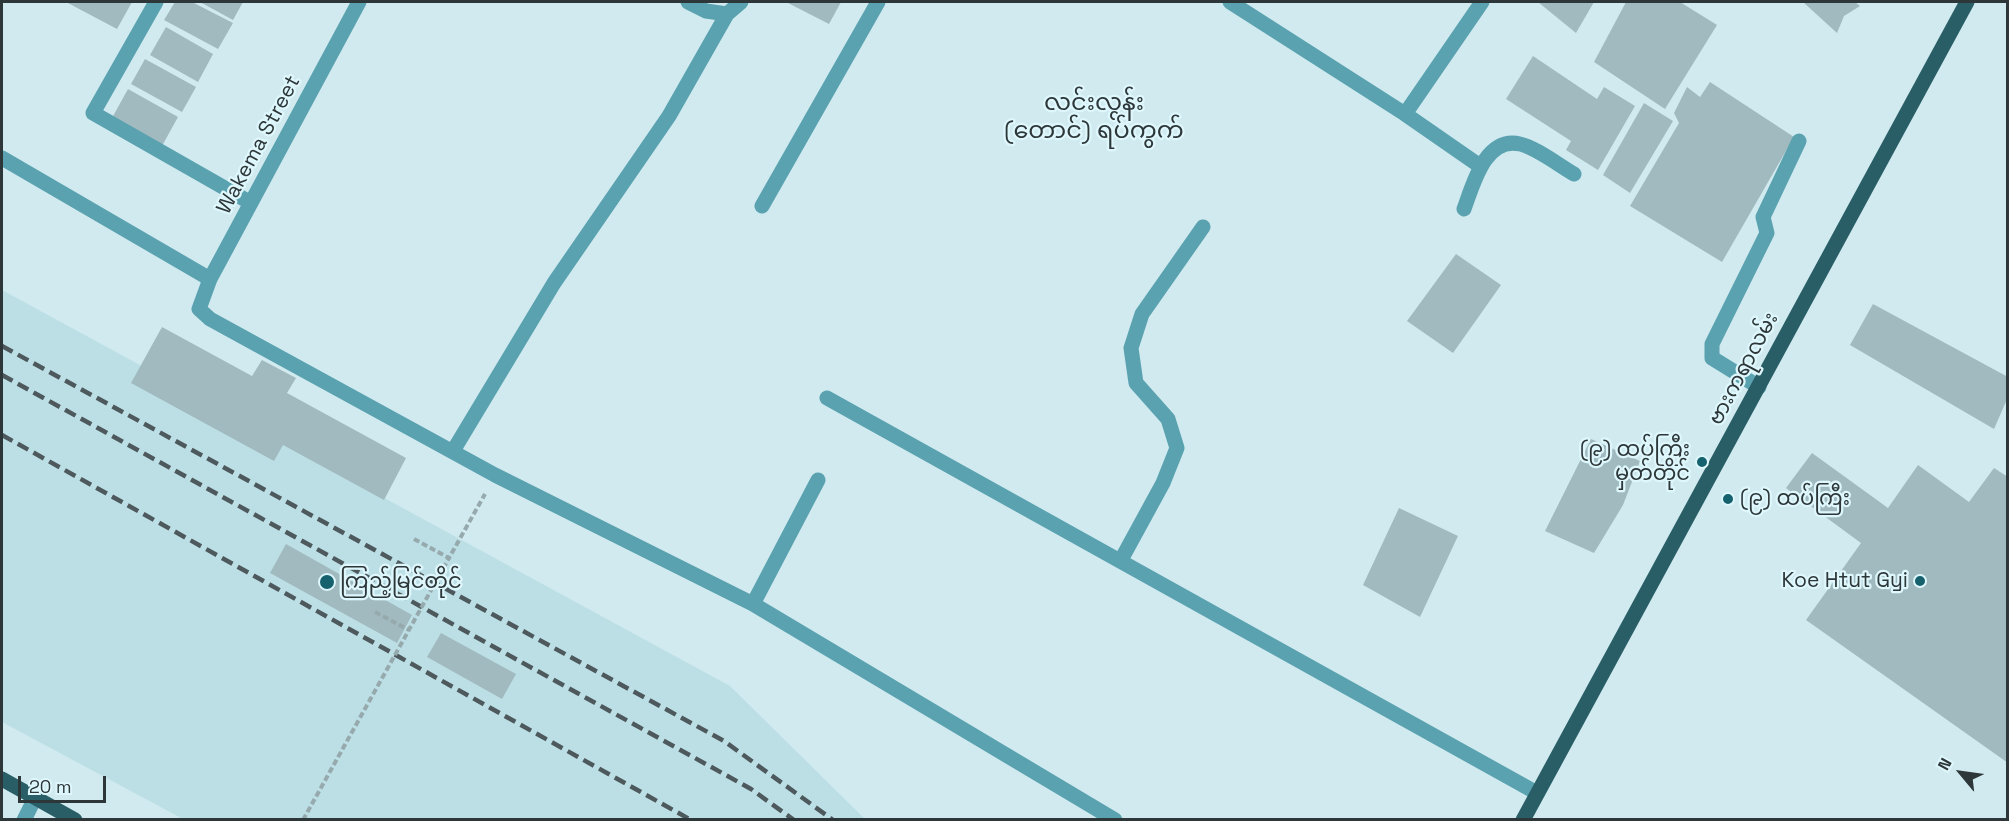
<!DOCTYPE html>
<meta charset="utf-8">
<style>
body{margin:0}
#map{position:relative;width:2009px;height:821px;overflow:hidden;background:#d0eaef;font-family:"Space Grotesk",sans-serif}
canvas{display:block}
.frame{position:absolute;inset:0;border:3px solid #2d3638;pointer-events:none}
.north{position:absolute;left:1931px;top:743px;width:60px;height:60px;-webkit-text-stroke:4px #def7fc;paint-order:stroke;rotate:299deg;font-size:16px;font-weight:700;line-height:24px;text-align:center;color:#2d3638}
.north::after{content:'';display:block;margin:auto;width:21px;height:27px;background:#2d3638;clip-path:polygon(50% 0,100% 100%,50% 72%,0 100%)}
.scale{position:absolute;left:18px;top:776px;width:88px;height:27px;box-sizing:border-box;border:3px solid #2d3638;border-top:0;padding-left:8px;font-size:18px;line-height:21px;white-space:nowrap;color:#2d3638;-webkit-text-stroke:4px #def7fc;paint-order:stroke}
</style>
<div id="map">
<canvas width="2009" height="821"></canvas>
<div class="frame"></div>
<div class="north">N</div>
<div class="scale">20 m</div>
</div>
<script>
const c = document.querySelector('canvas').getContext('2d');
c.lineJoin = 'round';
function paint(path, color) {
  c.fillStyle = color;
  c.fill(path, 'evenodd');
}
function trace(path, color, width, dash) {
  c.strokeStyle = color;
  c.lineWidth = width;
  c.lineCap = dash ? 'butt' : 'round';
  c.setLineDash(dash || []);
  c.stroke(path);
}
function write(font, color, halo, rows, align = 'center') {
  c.font = font + ' "Space Grotesk","Noto Sans Myanmar",sans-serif';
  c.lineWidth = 4.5;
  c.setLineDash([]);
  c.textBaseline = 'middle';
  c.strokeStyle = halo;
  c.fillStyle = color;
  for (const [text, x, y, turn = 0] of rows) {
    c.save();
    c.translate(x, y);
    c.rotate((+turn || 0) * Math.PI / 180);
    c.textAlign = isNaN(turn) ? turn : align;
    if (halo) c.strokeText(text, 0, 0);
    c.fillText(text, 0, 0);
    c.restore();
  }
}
const built = new Path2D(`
 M2,290l728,396 135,133h-682l-181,-97z`);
const building = new Path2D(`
 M66,2h66l-15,27z
 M175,2h17l41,21 -15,26 -54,-29z
 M200,2h43l-10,18z
 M786,2h55l-12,22z
 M1538,2h56l-18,31z
 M1626,2h54l37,23 -52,84 -71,-47z
 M1803,2h52l5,4 -16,10 -7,17z
 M166,27l47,27 -15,28 -48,-27z
 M1533,56l64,43 7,-12 31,19 -37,64 -32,-20 5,-9 -65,-42z
 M145,59l51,28 -14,25 -51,-28z
 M1710,82l84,55 -72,125 -92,-56 49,-83 -5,-10 13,-26 13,10z
 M128,89l50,28 -16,29 -50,-28z
 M1644,103l29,18 -43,72 -27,-18z
 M1456,254l45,31 -48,68 -46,-32z
 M1873,304l135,73v20l-14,32 -144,-84z
 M162,327l90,49 10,-16 34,18 -9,15 119,65 -22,42 -101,-55 -9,16 -143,-78z
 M1591,439l49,22 -17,44 -29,48 -49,-22z
 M1812,453l76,55 30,-43 51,37 25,-34 14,9v286l-202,-143 55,-77 -75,-55z
 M1399,508l59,28 -38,81 -57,-32z
 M286,544l126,71 -15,28 -127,-70z
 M441,633l75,41 -14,25 -75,-42z`);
const path = new Path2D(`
 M414,539l35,19 36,-64
 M375,612l34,18`);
const minor = new Path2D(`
 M156,2l-63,111 158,90
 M359,2l-149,277 -11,30 11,10 285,156 258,129 362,216
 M688,2l18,9 21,3
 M1230,2l175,112 75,52
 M1405,114l77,-112
 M2,158l208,121
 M762,206l116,-204
 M1464,209c9,-24 21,-73 56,-65 15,3 40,22 54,30
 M1759,387l-47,-29v-14l55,-111 -4,-16 36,-76
 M827,398l710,395
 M453,451l101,-168 115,-167 58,-102 14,-12
 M1121,560l42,-77 14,-35 -9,-29 -32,-36 -5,-35 11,-34 61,-87
 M753,604l65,-124
 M24,820l11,-22`);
const major = new Path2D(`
 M2,779l73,41
 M1523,820l444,-818`);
const rail = new Path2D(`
 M2,346l722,395 109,79
 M2,375l749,414 43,31
 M2,435l689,385`);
const pathBridge = new Path2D(`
 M303,820l146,-262`);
const markers = [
 [1702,462,6,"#15616d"],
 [1728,499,6,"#15616d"],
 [1920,581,6,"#15616d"],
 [327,582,8,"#15616d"]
];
const streetNames = [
 ["Wakema Street",259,145,-62],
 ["ဗားကရာလမ်း",1744,369,-62]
];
const poiNames = [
 ["(၉) ထပ်ကြီး",1690,450],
 ["မှတ်တိုင်",1690,474],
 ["(၉) ထပ်ကြီး",1740,499,"left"],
 ["Koe Htut Gyi",1908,581],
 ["ကြည့်မြင်တိုင်",340,582,"left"]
];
const quarterNames = [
 ["လင်းလွန်း",1094,103],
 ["(တောင်) ရပ်ကွက်",1094,131]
];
paint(built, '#bcdfe6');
paint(building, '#a1babf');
trace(path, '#96aaae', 4, [6, 3]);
trace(minor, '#5aa2b0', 15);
trace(major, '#2a5e67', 15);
trace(rail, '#4d595c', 4.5, [12, 6]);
trace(pathBridge, '#96aaae', 4, [6, 3]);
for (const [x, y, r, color] of markers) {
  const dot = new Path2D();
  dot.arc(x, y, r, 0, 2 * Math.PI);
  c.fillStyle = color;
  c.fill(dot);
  trace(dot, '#def7fc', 2);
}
write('21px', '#2d3638', '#def7fc', streetNames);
write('21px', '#2d3638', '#def7fc', poiNames, 'right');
write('24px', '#2d3638', '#def7fc', quarterNames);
</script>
